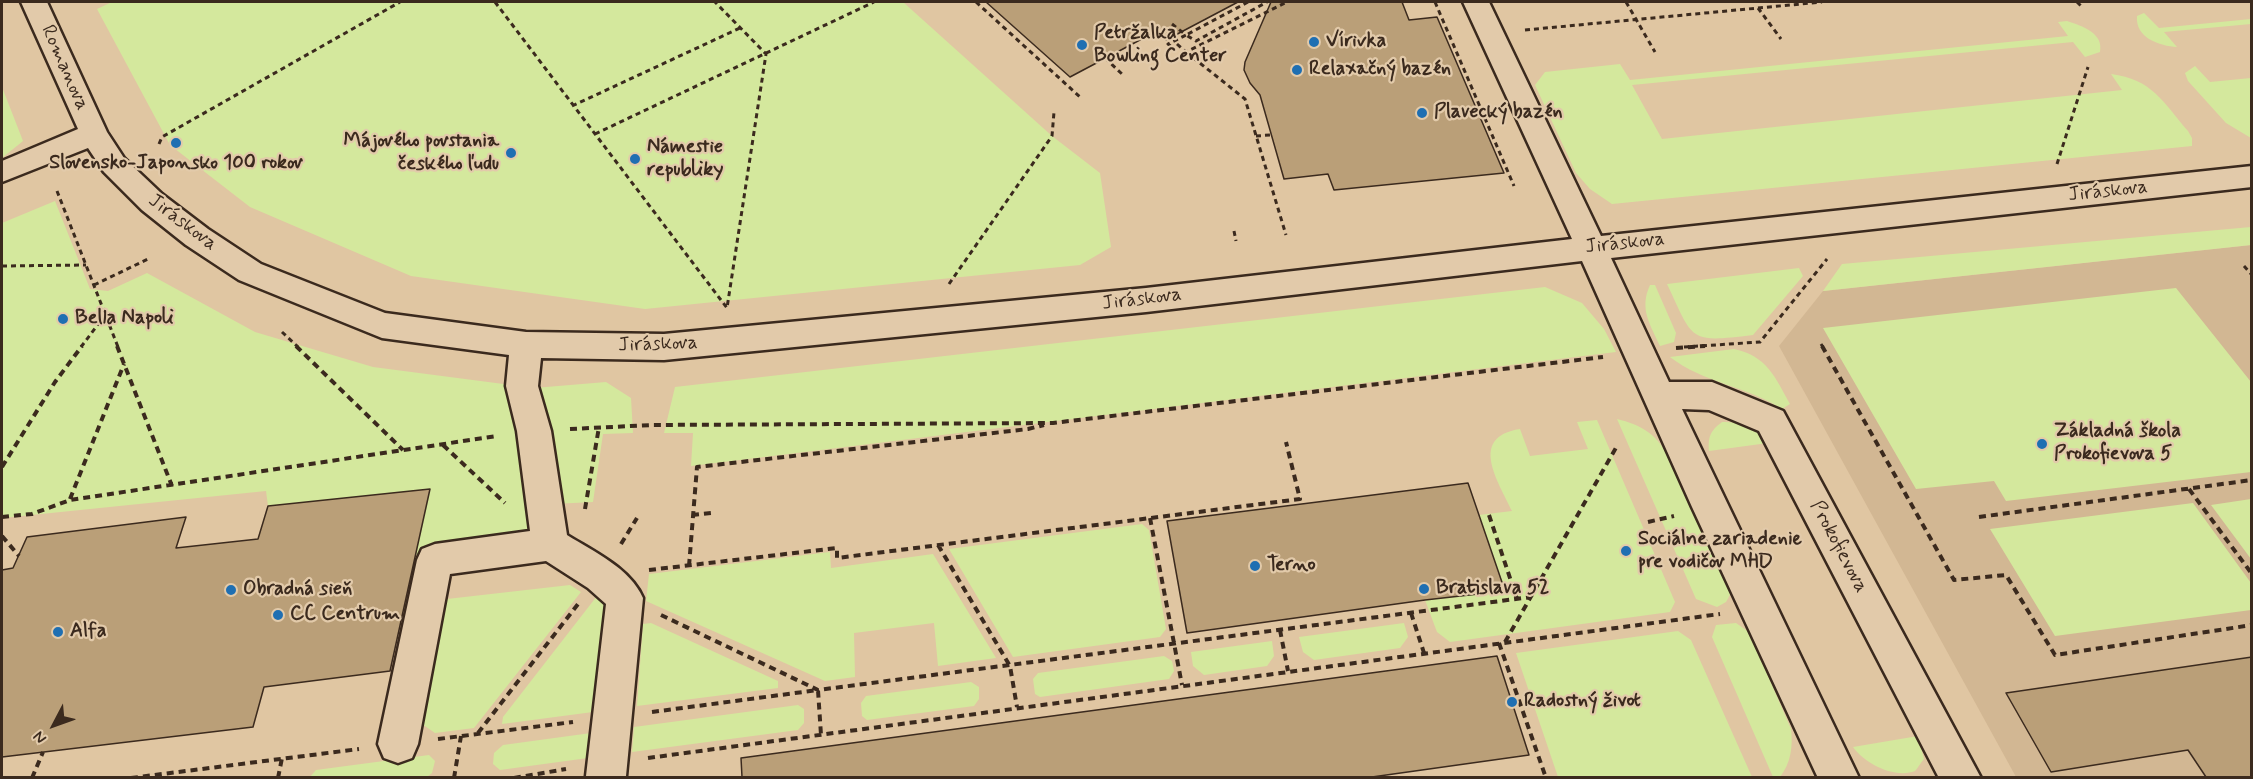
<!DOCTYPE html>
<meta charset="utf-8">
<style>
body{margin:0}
#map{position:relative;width:2253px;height:779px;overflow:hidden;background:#e0c6a2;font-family:Mynerve,sans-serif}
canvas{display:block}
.frame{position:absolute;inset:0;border:3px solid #3b2a1e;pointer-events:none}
.north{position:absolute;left:24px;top:695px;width:60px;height:60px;-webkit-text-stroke:4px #e2caaa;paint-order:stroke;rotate:229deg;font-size:16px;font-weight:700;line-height:24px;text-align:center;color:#3b2a1e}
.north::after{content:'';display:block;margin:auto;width:21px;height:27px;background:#3b2a1e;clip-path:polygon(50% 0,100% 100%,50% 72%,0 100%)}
</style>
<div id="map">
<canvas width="2253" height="779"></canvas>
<div class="frame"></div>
<div class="north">N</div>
</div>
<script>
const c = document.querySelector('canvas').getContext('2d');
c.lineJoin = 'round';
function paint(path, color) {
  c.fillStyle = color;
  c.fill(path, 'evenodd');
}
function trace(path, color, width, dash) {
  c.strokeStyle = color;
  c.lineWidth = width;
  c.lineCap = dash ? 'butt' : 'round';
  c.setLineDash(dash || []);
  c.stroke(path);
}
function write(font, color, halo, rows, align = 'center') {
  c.font = font + ' Mynerve,sans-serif';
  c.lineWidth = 4.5;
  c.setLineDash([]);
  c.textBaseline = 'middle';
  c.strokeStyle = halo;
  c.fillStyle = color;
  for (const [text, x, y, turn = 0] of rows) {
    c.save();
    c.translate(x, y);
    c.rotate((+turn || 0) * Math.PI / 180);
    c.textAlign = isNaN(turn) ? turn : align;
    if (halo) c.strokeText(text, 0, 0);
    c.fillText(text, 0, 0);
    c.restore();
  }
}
const built = new Path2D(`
 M2251,245v532h-235l-237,-431 44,-55z`);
const green = new Path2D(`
 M112,2h791l149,134 48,37 11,74 -31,18 -435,44 -234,-33 -161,-69 -80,-62 -73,-136z
 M2144,13l15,15 92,-9v5l-87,8 13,15c-17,-1 -42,-9 -40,-31z
 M2067,21c15,5 37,12 33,31l-15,5 -12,-15 -441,43 30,54 460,-49 -11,-16c41,5 52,28 77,57l4,7v8l-580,58 -22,-15 -14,-16 -41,-88 10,-13 75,-8 10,16 438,-44 -10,-14z
 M2195,66l15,16 41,-4v60l-25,-15 -38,-42 -3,-8z
 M2,87l21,54 -21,17z
 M55,201l35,88 18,2 39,-18 108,59 118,35 161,21 72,-6 25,16 2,35 -30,1 -10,68 -60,3 -2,29 -117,21 16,-66 -162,17 -2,-15 -264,27v-295z
 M2251,227v18l-428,46 19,-27z
 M1799,268l4,8 -50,59c-65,8 -59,6 -86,-51z
 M1650,285h5l21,48 -2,9 -14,4c-10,-22 -21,-37 -10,-61z
 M1545,287l37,16 22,26 12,23 -925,114 2,-33h-29l11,-46z
 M2176,288l75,94v90l-245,29 -12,-20 -78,8 -93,-161z
 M1734,349c33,7 41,28 56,55l-8,5c-35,-23 -79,-26 -112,-52z
 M1617,419c24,6 38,14 50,35l64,139 -5,9 -9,5 -21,-8z
 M1597,420l78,182 -5,10 -220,30 -13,-10 -12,-32 54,-85 33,-4c-14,-30 -44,-74 8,-82l10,27 58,-7 -11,-27z
 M1722,422c20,0 33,4 46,21l-59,8c-1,-14 1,-20 13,-29z
 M2251,499h1l-1,60 -40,-54z
 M2193,503l58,80v27l-196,26 -65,-107z
 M1142,524l7,6 17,99 -6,8 -147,20 -64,-108z
 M830,552l1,16 102,-14 63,104 -58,8 -4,-43 -80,10 1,44 -30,4 -179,-80 3,-27z
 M570,585l11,7 -107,136 -39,5 -13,-9 25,-125z
 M597,596h10l-14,116 -91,12 1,-7z
 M651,623l127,58v7l-141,18 6,-82z
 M1404,623l4,14 -8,11 -86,12 -11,-8 -4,-15z
 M1736,623l13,9 42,97c2,17 0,34 -11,48h-7l-61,-140 4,-12z
 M1678,631l13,9 61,137h-194l-42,-124z
 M1272,641l2,15 -7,10 -63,9 -11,-9 -2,-14z
 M1164,656l8,5 2,10 -5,8 -129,18 -5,-3 -2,-15 5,-6z
 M971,682l8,5v12l-5,7 -107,14 -5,-4 -1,-13 5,-7z
 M798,705l6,4v14l-6,7 -166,22 2,-25z
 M591,733l-3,25 -88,12 -7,-6 1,-11 9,-8z
 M1918,736l6,23c-3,3 -6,9 -9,12 -21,8 -51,-8 -62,-24z
 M429,755l6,6 -3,12 -5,4 -118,1 7,-8z`);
const building = new Path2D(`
 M986,2h252l-72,38 -11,-8 -85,45z
 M1271,2h131l7,18 28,-3 67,156 -170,17 -6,-16 -44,5 -24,-84 -10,-12 -6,-13 1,-8z
 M1468,483l37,108 -80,9 -238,33 -20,-112z
 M430,489l-40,182 -126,16 -11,40 -251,30v-187l11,-2 14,-31 159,-20 -10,31 82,-9 10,-33z
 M1497,656l32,99 -157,22h-630l-1,-19z
 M2252,657v120h-46l-18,-27 -137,22 -45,-79z`);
const pathFar1 = new Path2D(`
 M495,2l232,306 39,-254 -51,-52
 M976,2l104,95
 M1248,2l-62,33 10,6 71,-39
 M1435,2l79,184
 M1626,2l29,50
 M2077,2l6,6
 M1758,8l23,31
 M1172,24l14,11 -18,9 4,3
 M1525,30l297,-28
 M1177,44l9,8 101,-50
 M1186,52l59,47 41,136
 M1105,58l17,16
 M572,106l168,-78
 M595,134l279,-132
 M1256,136l14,-1
 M159,144l3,-7 238,-135
 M2057,164l31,-97
 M57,191l61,156
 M1234,231l2,10
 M2,266l84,-1
 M2244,266l8,9
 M949,284l103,-148 2,-24
 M94,285l54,-26
 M282,332l16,15
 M1821,344l2,3
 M81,347l24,-32
 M1684,347l76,-5 67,-83`);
const path = new Path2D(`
 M117,346l55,140
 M296,346l107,104
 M1822,346l132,234 52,-5 49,80 197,-30
 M1676,348l29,-2
 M570,429l82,-4 401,-2 550,-66
 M443,445l62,58
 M2,467l53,-85 27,-36
 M2189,489l63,85
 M70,499l54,-135
 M585,509l14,-82
 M692,515l19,-2
 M1489,515l28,84
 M2,517l30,-3 38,-14 427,-64
 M1979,517l273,-37
 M1150,518l32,167
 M1648,522l26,-6
 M2,536l17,20
 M621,544l16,-26
 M938,545l72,121 7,41
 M689,566l8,-99 331,-38 16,-4
 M649,570l188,-22v10l463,-59 -14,-57
 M1411,613l13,40
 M661,615l157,75 713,-93
 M1280,630l8,41
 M1505,642l112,-196
 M1499,643l47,135
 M652,712l166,-22 3,45
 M478,733l100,-129
 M438,739l135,-17
 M648,758l1072,-144
 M32,778l11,-26
 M131,778l228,-29
 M278,778l4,-20
 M454,778l7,-42
 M514,778l52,-9`);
const minor = new Path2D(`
 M21,2h26l60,130 17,26 38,36 46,35 53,35 124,49 141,19 138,2 482,-46 426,-49 -109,-237h26l112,234 651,-70v21l-641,71 58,124h43l71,29 198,367h-42l-180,-347 -50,-21 -27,-1 177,369h-41l-126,-271 -110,-246 -436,51 -482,48 -123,-2 -3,28 13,45 16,104c27,17 63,33 76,63l-17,178h-40l20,-172 -18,-16 -42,-27 -96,13 -32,170 -6,14 -14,5 -14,-5 -6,-14 39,-184 5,-11 13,-5 95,-13 -13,-100 -11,-45 3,-31 -127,-17 -143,-58 -53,-35 -44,-35 -38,-38 -16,-24 -86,34v-21l76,-32z`);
const markers = [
 [1314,42,6,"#1f6fb2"],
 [1082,45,6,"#1f6fb2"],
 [1297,70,6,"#1f6fb2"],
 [1422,113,6,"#1f6fb2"],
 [176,143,6,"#1f6fb2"],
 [511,153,6,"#1f6fb2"],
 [635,159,6,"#1f6fb2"],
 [63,319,6,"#1f6fb2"],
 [2042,444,6,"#1f6fb2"],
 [1626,551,6,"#1f6fb2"],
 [1255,566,6,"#1f6fb2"],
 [1424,589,6,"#1f6fb2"],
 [231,590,6,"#1f6fb2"],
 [278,615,6,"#1f6fb2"],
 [58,632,6,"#1f6fb2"],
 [1512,702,6,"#1f6fb2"]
];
const poiNames = [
 ["Petržalka",1094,34],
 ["Bowling Center",1094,57],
 ["Vírivka",1326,42],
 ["Relaxačný bazén",1309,70],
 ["Plavecký bazén",1434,113],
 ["Májového povstania",499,142,"right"],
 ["českého ľudu",499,165,"right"],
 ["Námestie",647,148],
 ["republiky",647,171],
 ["Slovensko-Japonsko 100 rokov",176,164,"center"],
 ["Bella Napoli",75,319],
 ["Základná škola",2054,432],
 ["Prokofievova 5",2054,455],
 ["Sociálne zariadenie",1638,540],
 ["pre vodičov MHD",1638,563],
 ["Terno",1267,566],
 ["Bratislava 52",1436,589],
 ["Obradná sieň",243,590],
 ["CC Centrum",290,615],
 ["Alfa",70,632],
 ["Radostný život",1524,702]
];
const streetNames = [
 ["Romanova",64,68,66],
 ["Jiráskova",2108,192,-6],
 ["Jiráskova",182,223,37],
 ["Jiráskova",1625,244,-6],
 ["Jiráskova",1142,300,-7],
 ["Jiráskova",658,345,-2],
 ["Prokofievova",1838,547,62]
];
paint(built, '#d2b793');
paint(green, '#d4e89d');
paint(building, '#ba9f78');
trace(building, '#3b2a1e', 1.5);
trace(minor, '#3b2a1e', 5);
trace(pathFar1, '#3b2a1e', 3, [5, 4]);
trace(path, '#3b2a1e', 4, [7, 5]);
paint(minor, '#e2caaa');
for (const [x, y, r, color] of markers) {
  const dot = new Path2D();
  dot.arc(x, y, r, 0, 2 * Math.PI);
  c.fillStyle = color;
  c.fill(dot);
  trace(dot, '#e2caaa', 2);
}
write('bold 20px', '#3b2a1e', '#e2caaa', poiNames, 'left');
write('20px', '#3b2a1e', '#e2caaa', streetNames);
</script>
